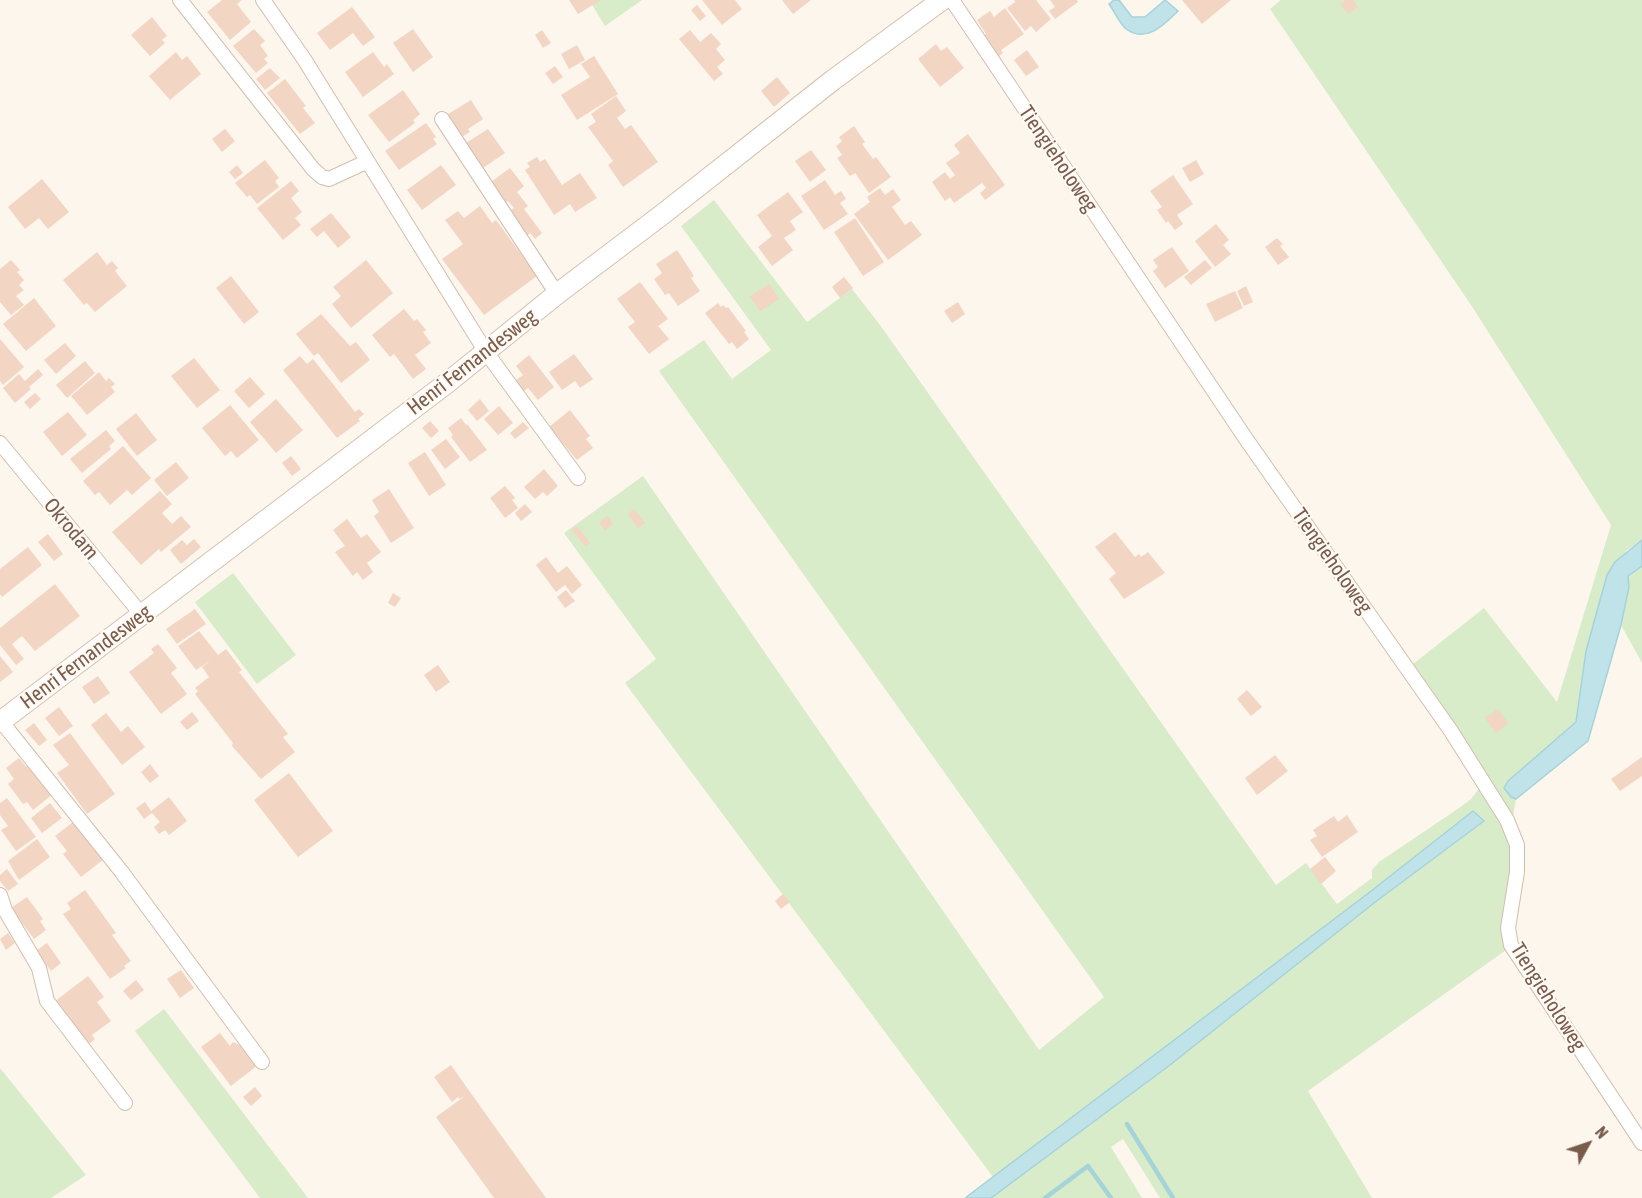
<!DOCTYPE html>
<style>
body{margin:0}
#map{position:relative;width:1642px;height:1198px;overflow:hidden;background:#fdf6ec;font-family:"Asap Condensed",sans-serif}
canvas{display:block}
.north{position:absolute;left:1558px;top:1114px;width:60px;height:60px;-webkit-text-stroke:4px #fffaf3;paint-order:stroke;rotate:50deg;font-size:16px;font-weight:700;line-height:24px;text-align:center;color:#7a5c4d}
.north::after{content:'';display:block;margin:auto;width:21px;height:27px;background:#7a5c4d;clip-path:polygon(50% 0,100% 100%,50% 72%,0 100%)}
</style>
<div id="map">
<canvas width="1642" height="1198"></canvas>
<div class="north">N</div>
</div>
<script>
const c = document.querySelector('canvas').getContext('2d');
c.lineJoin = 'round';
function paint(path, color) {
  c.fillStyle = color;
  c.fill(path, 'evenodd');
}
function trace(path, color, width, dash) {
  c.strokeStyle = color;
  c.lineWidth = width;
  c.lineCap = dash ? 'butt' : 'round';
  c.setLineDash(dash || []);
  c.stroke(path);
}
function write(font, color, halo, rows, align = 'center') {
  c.font = font + ' "Asap Condensed",sans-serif';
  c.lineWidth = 4.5;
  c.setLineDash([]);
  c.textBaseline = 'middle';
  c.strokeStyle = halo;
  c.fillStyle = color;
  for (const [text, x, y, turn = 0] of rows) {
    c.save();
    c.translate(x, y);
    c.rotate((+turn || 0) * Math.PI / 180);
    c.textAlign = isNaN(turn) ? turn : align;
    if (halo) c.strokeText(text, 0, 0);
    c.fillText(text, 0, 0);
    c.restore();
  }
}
const green = new Path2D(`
 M589,0h53l-37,26z
 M1281,0h361v540l-16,11 -30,68 -10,32 -10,71 -67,59 -4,7 6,9 5,2 -3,18 -20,-26 -80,-127 71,-56 73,94 54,-177 -138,-217 -203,-299z
 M714,200l93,122 45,-33 28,36 396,560 30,-22 31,41 35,-26v-8l7,-8 83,-56 9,-7 10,-13 30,53 2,22 -4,87 -201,143 64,107h-212l-37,-59 -12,8 31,51h-151l179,-133 204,-162 96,-71 14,-11 -11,-10 -107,84 -373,282 -368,-494 31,-24 -92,-126 79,-57 396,574 65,-53 -445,-626 45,-31 28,39 39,-29 -90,-124z
 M1642,566v97l-21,-38 8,-38 -1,-11z
 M233,573l63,82 -39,29 -62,-82z
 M164,1009l144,189h-48l-125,-167z
 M0,1068l86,107 -35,23h-51z`);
const water = new Path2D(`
 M1114,0h5l13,17h13l20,-17 13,11c-13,13 -33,34 -53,17 -6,-6 -11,-17 -16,-24z
 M1642,540v26l-14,10 1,11 -8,38 -33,116 -72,58 -5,-2 -7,-9 4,-7 68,-59 10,-71 21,-76 8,-13z
 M1473,811l11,10 -110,82 -204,162 -179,133h-26l401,-303z`);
const stream = new Path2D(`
 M1127,1124l46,74
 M1045,1198l43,-32 23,32`);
const building = new Path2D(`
 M222,0h20l-5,4 14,18 -21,18 -23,-28z
 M569,0h32l-23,14z
 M702,0h33l7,9 -20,16z
 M782,0h29l-18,14z
 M1014,0h22l15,19 -15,13 -5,-6 -6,5 -18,-23 8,-6z
 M1050,0h27l1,2 -23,17 -6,-8 6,-4z
 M1182,0h49l-29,24z
 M1346,0h7l5,7 -10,7 -8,-10z
 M697,5l9,11 -6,5 -9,-11z
 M352,7l23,30 -12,9 -10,-13 -23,17 -13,-17z
 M1005,8l19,26 -23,16 2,3 -5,4 -15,-21 3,-2 -9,-14 13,-9 4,6z
 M152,17l15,19 -5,4 3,3 -15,13 -19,-21z
 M254,29l11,12 -5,4 8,11 -4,3 4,4 -12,10 -23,-27z
 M413,29l20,28 -20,15 -20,-29z
 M542,30l9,13 -8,5 -8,-13z
 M690,30l10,12 11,-9 10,11 -5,5 9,11 -8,7 6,7 -9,7 -35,-42z
 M936,44l5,7 6,-4 17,21 -24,19 -22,-28z
 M577,45l8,15 -16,9 -8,-15z
 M1027,50l12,17 -13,9 -12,-16z
 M176,52l6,8 5,-4 14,18 -31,26 -21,-24z
 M373,52l11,15 3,-3 7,10 -31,23 -18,-25z
 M594,56l24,38 -41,26 -16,-25 29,-18 -9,-13z
 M555,66l8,11 -10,7 -8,-11z
 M270,68l10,10 -15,12 -9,-11z
 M777,77l13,16 -16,14 -13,-16z
 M285,79l21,27 -3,2 12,15 -15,11 -33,-41z
 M403,90l17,24 -7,6 2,3 -26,19 -21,-27z
 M616,96l10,15 -9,7 8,11 6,-4 27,37 -35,25 -15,-22 5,-4 -25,-34 8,-5 -5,-8z
 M471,100l12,19 -15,10 2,3 -10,6 -15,-22z
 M426,123l10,14 -3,2 4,5 -38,26 -14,-19z
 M854,126l11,16 -3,2 11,15 3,-2 15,20 -22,16 -14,-20 -5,3 -13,-18 5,-3 -6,-9 6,-5 -3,-4z
 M225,129l10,12 -13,11 -10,-13z
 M488,129l17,24 -22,15 -17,-25z
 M968,134l37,51 -20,15 -5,-7 6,-5 -4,-5 -28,20 -4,-6 -5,4 -13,-19 13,-10 5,7 5,-4 -9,-12 14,-10 -6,-8z
 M811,150l15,20 -16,12 -15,-21z
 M537,157l3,5 5,-3 17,26 18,-12 17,25 -22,14 -5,-8 -16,11 -29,-45 5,-3 -3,-4z
 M265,160l14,18 -4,3 4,6 -22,17 -7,-9 -3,2 -12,-14z
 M1196,160l8,14 -14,8 -8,-14z
 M237,165l6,8 -8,6 -6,-7z
 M441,165l15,20 -34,25 -15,-20z
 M510,168l14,18 -7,6 11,14 -4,3 18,24 -7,6 -5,-6 -4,4 -19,-24 7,-5 -6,-7 -4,4 -6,-8 2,-2 -9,-13z
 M1173,175l20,29 -16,11 6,9 -8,6 -7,-9 -2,2 -9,-13 5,-3 -12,-16z
 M42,179l27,33 -21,17 -9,-11 -14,11 -17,-22z
 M825,180l10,15 6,-4 5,8 -6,4 8,11 -24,16 -23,-34z
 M291,181l8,10 -8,7 11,14 -7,6 6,7 -18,15 -26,-32z
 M880,188l5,7 8,-6 8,11 -9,7 13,18 6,-4 11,14 -34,25 -34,-46 16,-12 -3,-5z
 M788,192l15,20 -13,9 6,9 -12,8 9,12 -21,16 -14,-19 14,-11 -15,-21z
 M480,206l12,17 4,-3 41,56 -53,39 -42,-56 21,-15 -18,-24 13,-9 6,7z
 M331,213l20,24 -13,11 -14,-17 -7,6 -7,-8z
 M855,218l29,44 -21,14 -29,-44z
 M1216,224l13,16 -6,5 8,9 -16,13 -20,-26z
 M1277,238l6,6 -3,2 9,11 -11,8 -13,-18z
 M1172,247l17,24 -24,17 -12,-17 5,-4 -5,-7z
 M677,250l17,26 -3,2 9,13 -22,15 -9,-13 -4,2 -11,-16 8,-6 -6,-9z
 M97,252l10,13 5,-4 6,7 -3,3 12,15 -32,26 -8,-9 -3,2 -21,-25z
 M11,260l9,10 -3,2 7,8 -5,5 5,5 -8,6 8,9 -13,10 -11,-13v-33z
 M366,260l27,33 -42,35 -19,-24 9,-8 -8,-9z
 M1205,260l7,8 -21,17 -7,-8z
 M231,276l28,36 -15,12 -28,-36z
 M844,277l9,11 -13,10 -8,-11z
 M640,282l28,37 -10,7 11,13 -20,15 -21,-27 7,-5 -18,-23z
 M769,284l10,15 -19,12 -10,-15z
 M1246,286l7,16 -9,4 -7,-15z
 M1235,291l8,17 -28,14 -9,-18z
 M34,298l22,28 -30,25 -23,-27z
 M958,302l7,12 -13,9 -8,-12z
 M718,303l3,4 2,-2 3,3 2,-1 18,24 -2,1 5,7 -12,10 -5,-7 -3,2 -24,-31z
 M404,309l10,12 3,-2 9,11 -3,2 8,11 -16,12 11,14 -13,10 -19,-25 -4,3 -18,-22z
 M321,314l29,32 6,-4 14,18 -29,23 -23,-30 -4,3 -18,-22z
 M0,339l24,28 -21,18 -3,-4z
 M65,343l11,13 -20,18 -12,-14z
 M574,354l19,25 -13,9 -5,-7 -13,9 -13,-18z
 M529,355l25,32 -16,13 -10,-12 -6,5 -9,-11 10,-7 -7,-9z
 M300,356l7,8 6,-5 42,53 4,-3 5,5 -6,5 2,2 -23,17 -54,-68z
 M194,358l26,32 -23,18 -26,-32z
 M85,361l10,12 -28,25 -11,-13z
 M38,369l5,6 -14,12 2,2 -16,14 -12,-15 16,-14 6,7z
 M99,372l7,9 3,-3 6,6 -4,3 4,5 -28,23 -16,-19z
 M250,377l15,17 -16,14 -15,-17z
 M35,393l6,6 -11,10 -6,-7z
 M276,399l27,31 -27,23 -26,-31z
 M480,399l9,12 -12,10 -9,-11z
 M230,405l29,35 -22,18 -6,-7 -6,5 -23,-28z
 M499,406l14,17 -15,12 -14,-16z
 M570,410l20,26 -4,3 7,9 -16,12 -28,-33z
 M68,412l19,23 -25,21 -19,-24z
 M136,413l21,27 -20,16 -21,-27z
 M461,418l5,7 1,-1 20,26 -17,12 -19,-25 2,-2 -5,-7z
 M430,421l9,10 -8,7 -9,-10z
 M523,422l6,6 -14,11 -5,-6z
 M106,430l9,11 -6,5 2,3 -29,24 -12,-14z
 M446,439l14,18 -15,12 -14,-19z
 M123,446l28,32 -19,17 -5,-5 -17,15 -11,-13 -4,3 -12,-14z
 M425,452l21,33 -17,11 -21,-33z
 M291,456l10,13 -9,7 -10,-13z
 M176,462l13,16 -22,18 -13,-16z
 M544,469l14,17 -11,10 -4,-4 -8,7 -11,-12z
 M505,486l10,12 -3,2 6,8 -13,10 -15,-20z
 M389,489l25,39 -23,15 -17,-27 5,-4 -7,-12z
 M160,491l12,13 -10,9 10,11 9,-8 10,11 -30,25 -2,-3 -18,16 -29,-33z
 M525,504l7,8 -11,9 -6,-8z
 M634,509l11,14 -7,5 -10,-14z
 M607,516l6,8 -8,6 -6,-7z
 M347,519l14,19 6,-4 14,18 -14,11 6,9 -10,8 -6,-8 -4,4 -18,-24 10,-6 -12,-16z
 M577,526l13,17 -4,4 -14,-17z
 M1115,532l20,25 4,-3 2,3 7,-5 17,21 -41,26 -15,-20 7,-6 -21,-26z
 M48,534l15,20 -9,7 -16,-19z
 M194,539l7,8 -20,17 -11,-14 12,-10 5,5z
 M28,547l14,18 -40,32 -2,-3v-25z
 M546,557l12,16 9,-7 15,19 -10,9 -7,-9 -9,7 -20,-27z
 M55,584l25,32 -45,35 -13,-15 -10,8 12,15 -8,6 -16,-20v-17z
 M566,590l9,11 -10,7 -8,-11z
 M393,593l8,5 -6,9 -7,-4z
 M195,609l11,15 -29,20 -11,-15z
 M199,631l19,24 8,-6 16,21 -3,2 49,62 -5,3 12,15 -34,27 -29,-33 1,-3 -38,-49 3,-3 -3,-3 14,-11 -7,-10 9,-7 -15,10 -18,-24z
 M158,644l19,24 -6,5 16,21 -26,20 -32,-42 25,-19 -3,-4z
 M0,656l13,16 -13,10z
 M438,665l12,17 -14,10 -12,-17z
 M98,676l12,17 -16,11 -12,-17z
 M1247,690l15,17 -11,9 -14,-17z
 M59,707l14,19 -14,10 -14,-18z
 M1498,709l10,14 -12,10 -11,-15z
 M192,712l7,9 -12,9 -7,-8z
 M106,713l15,19 7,-6 17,21 -23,18 -31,-40z
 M34,723l13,17 -8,6 -14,-16z
 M70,733l45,61 -28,20 -30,-41 12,-8 -16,-20z
 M1275,755l13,16 -31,24 -12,-17z
 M1642,757v19l-22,15 -9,-12z
 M19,758l7,9 3,-3 24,30 -20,16 -6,-8 -4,2 -15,-20 6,-5 -8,-11z
 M150,764l9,12 -9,7 -9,-11z
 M289,773l44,58 -35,26 -44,-57z
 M169,797l18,24 -18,14 -4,-5 -6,4 -5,-7 6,-5 -8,-9 -8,6 -8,-11 9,-6 6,9z
 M7,798l29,39 -20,14 -15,-21 7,-4 -8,-11v-12z
 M50,803l12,15 -20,15 -11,-15z
 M1347,815l11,17 -36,25 -12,-17 7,-4 -4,-6 21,-14 4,6z
 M73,822l31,37 -23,18 -18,-23 4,-3 -12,-15z
 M37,839l13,18 -31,23 -11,-19z
 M1325,857l11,14 -15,13 -11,-15z
 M7,869l11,15 -10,7 -8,-10v-6z
 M85,890l31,43 -4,2 19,26 -7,5 2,2 -16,11 -47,-65 8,-5 -4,-6z
 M783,894l7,8 -9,7 -6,-8z
 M27,897l16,22 -3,2 6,9 -12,9 -23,-31z
 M8,933l7,10 -9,7 -6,-11z
 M47,943l14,20 -10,8 -15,-20z
 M181,970l13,18 -14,10 -13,-19z
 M88,976l16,21 -7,5 14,19 -19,14 3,4 -8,6 -33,-43z
 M136,980l8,10 -13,10 -8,-9z
 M220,1033l10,13 3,-4 11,5 14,18 -27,21 -30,-39z
 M451,1065l19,27 76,106h-52l-58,-81 29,-21 -6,3 -1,-2 -6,5 -18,-25z
 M255,1087l7,9 -11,10 -8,-9z`);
const street = new Path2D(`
 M180,0l133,169 9,8 7,2 37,-17
 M263,0l41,59 182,293 92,126
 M952,0l294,439 205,292 56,89 10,25v27l-9,56 3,17 131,198
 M442,119l115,175
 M0,443l142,172
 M1,721l120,150 141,191
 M0,895l5,15 34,58 8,33 78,102`);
const secondary = new Path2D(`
 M0,722l447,-339 110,-89 106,-80 170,-134 109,-80`);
const streetNames = [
 ["Tiengieholoweg",1058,159,56],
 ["Henri Fernandesweg",472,362,-38],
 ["Okrodam",71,529,50],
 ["Tiengieholoweg",1332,561,55],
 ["Henri Fernandesweg",86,657,-37],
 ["Tiengieholoweg",1548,997,58]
];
paint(green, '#d8ecc9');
paint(water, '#bfe3e8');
trace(water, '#a5d3da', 1.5);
trace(stream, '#a5d3da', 4.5);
paint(building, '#f3d5c3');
trace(street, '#d1beb0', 16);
trace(secondary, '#d6c0b0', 22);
trace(street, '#fff', 14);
trace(secondary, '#fff', 20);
write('21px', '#7a5c4d', '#fffaf3', streetNames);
</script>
